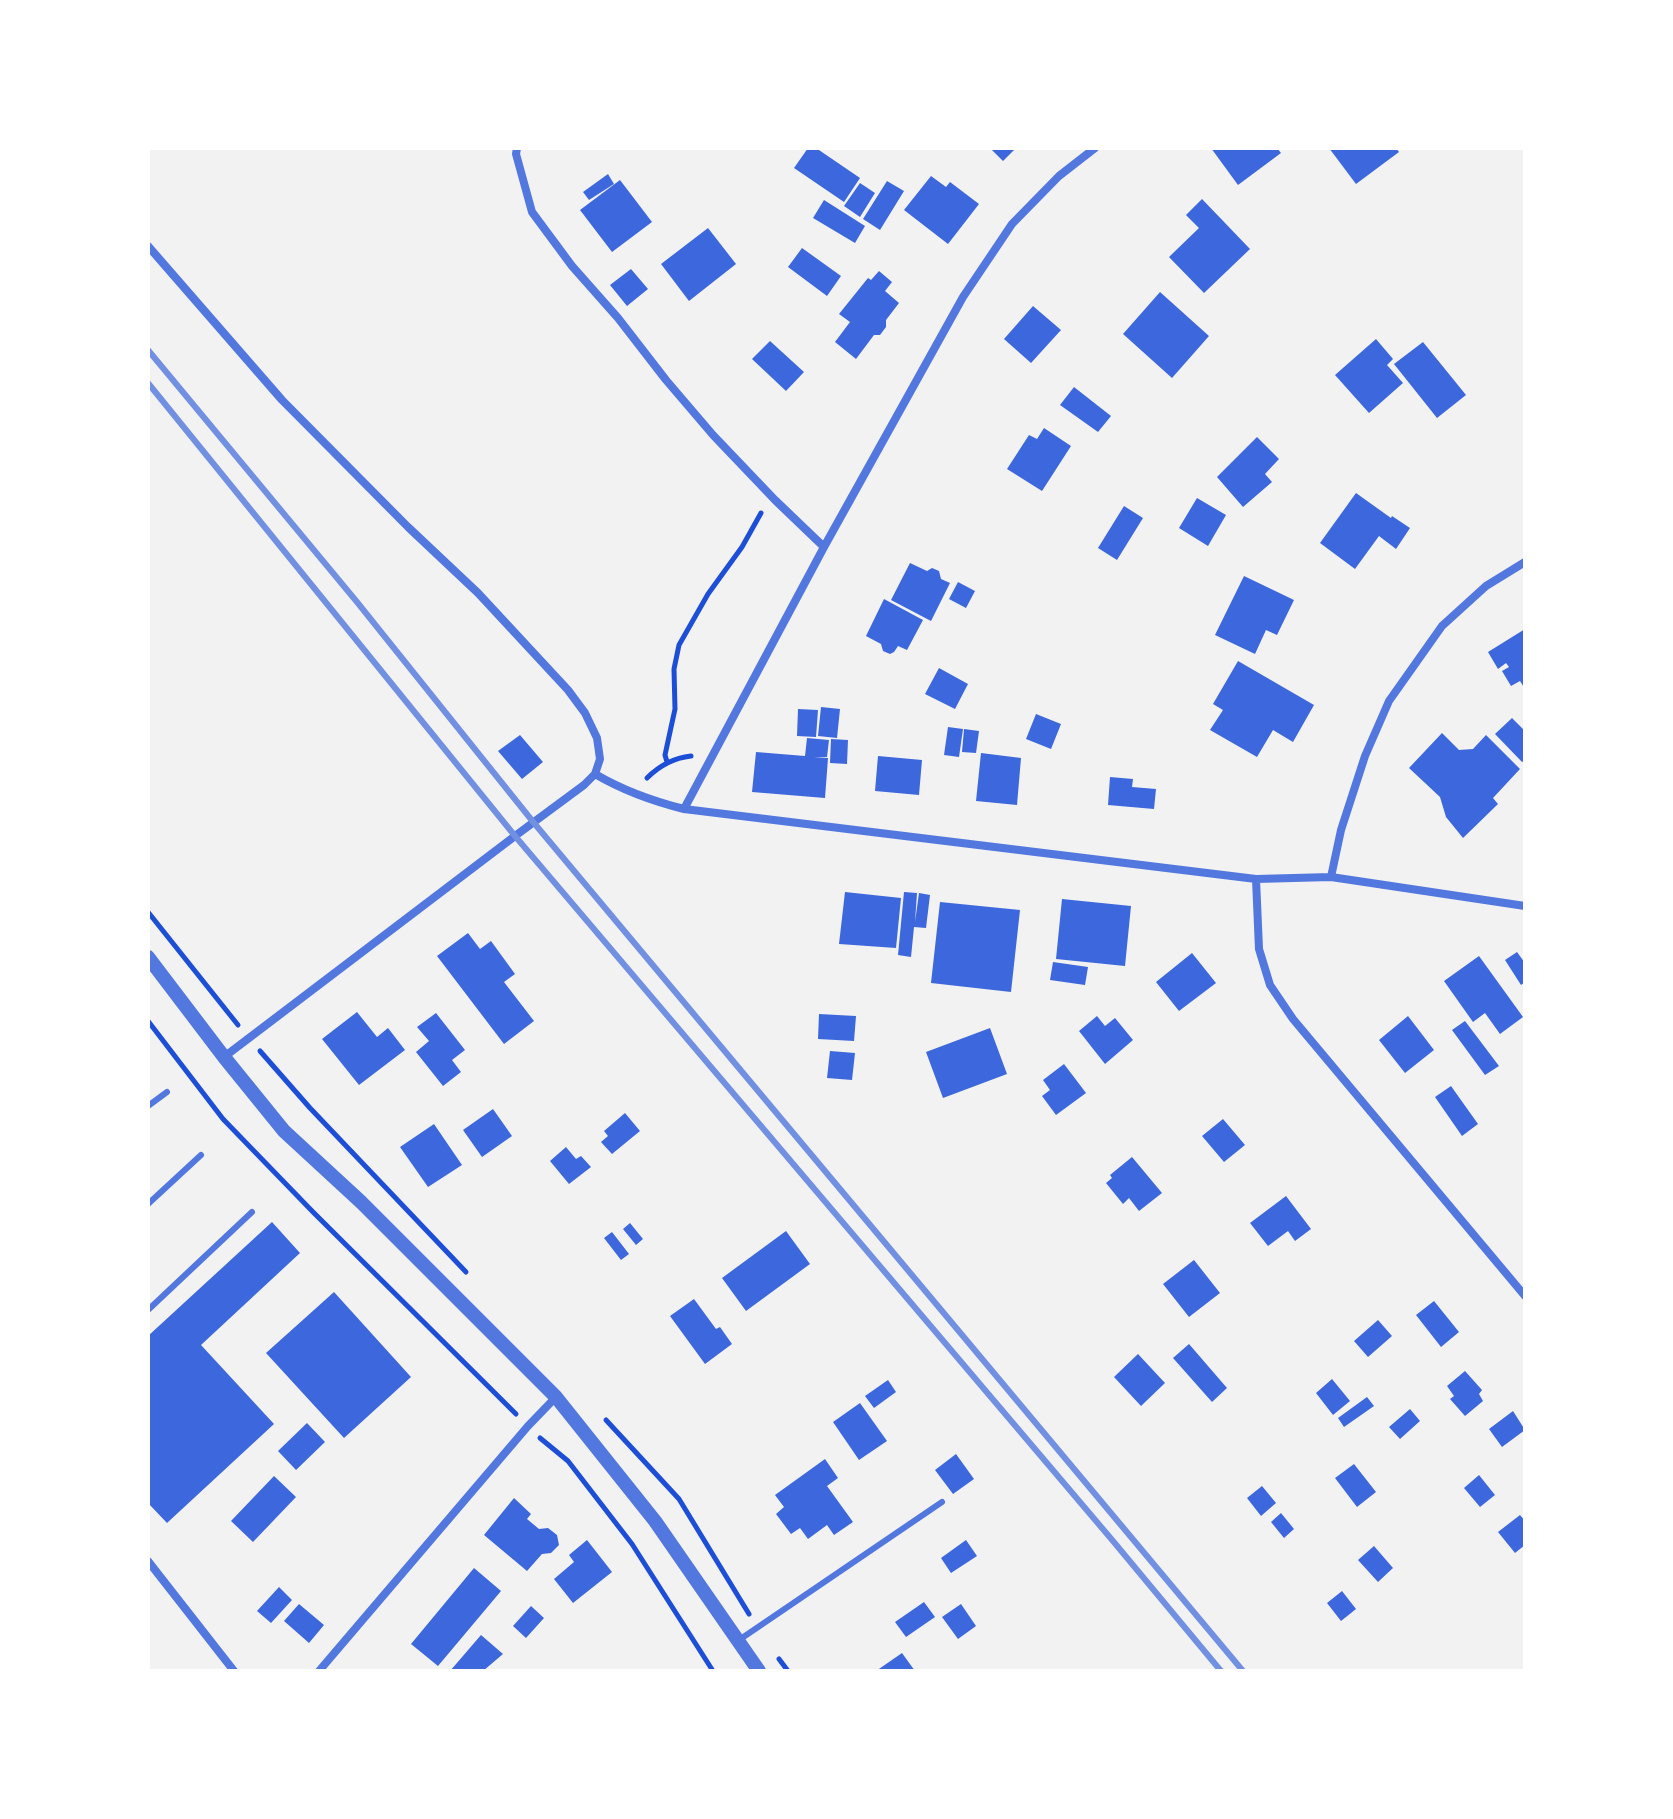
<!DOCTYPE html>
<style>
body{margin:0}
#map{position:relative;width:1673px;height:1819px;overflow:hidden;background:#f2f2f2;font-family:"Titillium Web",sans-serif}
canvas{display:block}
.frame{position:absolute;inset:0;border:150px solid #fff;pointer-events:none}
</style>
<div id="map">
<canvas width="1673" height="1819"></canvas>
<div class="frame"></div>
</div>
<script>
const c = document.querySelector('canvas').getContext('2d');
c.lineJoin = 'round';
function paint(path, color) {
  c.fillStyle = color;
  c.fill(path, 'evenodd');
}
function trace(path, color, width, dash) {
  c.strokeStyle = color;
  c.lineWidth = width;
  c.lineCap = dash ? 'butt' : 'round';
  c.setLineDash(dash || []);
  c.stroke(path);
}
const building = new Path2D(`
 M808,148h8l44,30 -16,24 -50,-34z
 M990,148h26l-13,13z
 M1211,148h66l4,5 -43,32z
 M1329,148h67l3,4 -43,32z
 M608,174l6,10 -25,16 -6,-8z
 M931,176l15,11 4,-5 29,22 -31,40 -44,-34z
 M620,180l32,42 -40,30 -32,-42z
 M887,181l17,10 -24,39 -17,-11z
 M860,183l15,10 -15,24 -16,-11z
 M1202,199l48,50 -46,44 -35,-36 30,-29 -13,-13z
 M824,200l41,26 -10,17 -42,-25z
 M708,228l28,36 -47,37 -28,-37z
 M802,248l39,28 -14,20 -39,-29z
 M631,269l17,20 -21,17 -17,-21z
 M879,271l13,11 -7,9 14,12 -13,17v7l-6,8h-6l-18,24 -21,-17 15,-20 -11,-8 29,-36 3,2z
 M1160,292l49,44 -37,42 -49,-44z
 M1033,306l28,24 -30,33 -27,-24z
 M1376,339l17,20 -6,6 16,18 -34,30 -34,-38z
 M770,341l34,31 -18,19 -34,-32z
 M1423,342l43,53 -29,23 -43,-54z
 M1074,387l37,29 -13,16 -38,-27z
 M1044,428l27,18 -29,45 -35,-22 22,-34 8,4z
 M1257,437l22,22 -14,15 7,8 -29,25 -26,-30z
 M1356,493l35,25 1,-2 18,12 -14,21 -17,-13 -24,33 -35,-26z
 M1197,498l29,17 -18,31 -29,-18z
 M1124,506l19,12 -26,42 -19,-12z
 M910,563l17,8 5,-3 7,3 2,8 9,4 -19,38 -40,-21z
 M1244,576l50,24 -17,35 -11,-5 -11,24 -40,-19z
 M958,582l17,9 -9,17 -17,-9z
 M884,599l39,21 -16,30 -9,-4 -4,6 -4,2 -7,-3 -2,-7 -15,-8z
 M1525,629v60l-5,-8 -9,5 -9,-15 7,-4 -3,-4 -8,6 -10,-17z
 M1238,661l76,44 -21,37 -20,-12 -16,27 -47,-27 13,-20 -10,-6z
 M939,668l29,16 -13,25 -30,-15z
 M821,707l19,2 -3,29 -19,-2z
 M798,709l20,1 -2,27 -19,-1z
 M1036,714l25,10 -10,25 -25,-10z
 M1512,718l13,13v29l-3,2 -27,-28z
 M948,727l15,2 -4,28 -15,-2z
 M964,729l15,2 -3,22 -14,-1z
 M1442,733l17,17 14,-1 13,-14 34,34 -27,29 5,6 -35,34 -17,-21 -6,-20 -31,-29z
 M520,735l23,27 -21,17 -24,-28z
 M807,738l22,2 -2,17h-13l14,1 -3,40 -73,-6 4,-40 49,4z
 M831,739l17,1 -1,24 -17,-1z
 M981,753l40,5 -4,47 -41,-4z
 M878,756l44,4 -3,35 -44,-4z
 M1110,777l23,2 -1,8 24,2 -2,20 -46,-4z
 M845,892l56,6 -5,50 -57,-4z
 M904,892l13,1 -2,29 4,-29 11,2 -4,33 -12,-1 -3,30 -13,-2z
 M1062,899l69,7 -6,60 -69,-7z
 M940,902l80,8 -9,82 -80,-9z
 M468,933l12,16 11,-8 24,33 -11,8 30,39 -30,23 -67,-88z
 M1517,952l8,11v19l-4,3 -16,-25z
 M1192,953l24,30 -37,28 -23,-29z
 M1479,956l44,61 -23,17 -15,-21 -12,9 -29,-41z
 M1053,962l35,5 -3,18 -35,-5z
 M357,1012l20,25 11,-9 17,22 -46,35 -37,-46z
 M436,1013l29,37 -13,10 9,12 -18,14 -27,-34 13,-11 -12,-14z
 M819,1014l37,2 -2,25 -36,-2z
 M1097,1016l8,10 10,-8 18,22 -28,24 -26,-33z
 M1408,1016l26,34 -29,23 -26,-33z
 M1465,1021l34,45 -14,9 -33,-45z
 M990,1028l17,46 -64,24 -17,-46z
 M830,1051l25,2 -3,27 -25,-2z
 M1064,1064l22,29 -30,22 -14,-19 8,-6 -7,-10z
 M1451,1086l27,38 -16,12 -27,-39z
 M493,1109l19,27 -30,21 -19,-27z
 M625,1113l15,18 -28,23 -11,-12 7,-6 -4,-5z
 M1223,1119l22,26 -21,17 -22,-26z
 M434,1124l28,41 -34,22 -28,-40z
 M566,1147l10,12 5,-3 10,11 -22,17 -19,-23z
 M1132,1157l30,36 -23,18 -10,-13 -6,6 -17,-21 6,-5 -2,-3z
 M1286,1196l25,33 -16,12 -7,-10 -20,15 -18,-23z
 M272,1222l28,31 -99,92 73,79 -107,99 -19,-20v-167z
 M630,1223l13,16 -7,6 -13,-16z
 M786,1231l24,33 -64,47 -24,-33z
 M612,1232l17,22 -8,6 -17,-22z
 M1194,1260l26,33 -31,24 -26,-33z
 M334,1292l77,85 -67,61 -78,-85z
 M694,1299l22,30 4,-2 12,17 -27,20 -35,-48z
 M1434,1301l25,31 -18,15 -25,-32z
 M1378,1320l14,16 -24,21 -14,-16z
 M1189,1344l38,44 -15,14 -39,-44z
 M1138,1354l27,29 -24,23 -27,-29z
 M1465,1371l17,19 -3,4 4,7 -18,15 -15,-17 4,-3 -7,-10z
 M1332,1379l18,22 -17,14 -17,-22z
 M888,1380l8,12 -22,16 -9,-12z
 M1367,1397l7,9 -30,21 -6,-9z
 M860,1403l27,38 -28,19 -26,-38z
 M1410,1409l10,12 -20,18 -11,-12z
 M1513,1411l12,19 -23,17 -13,-18z
 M307,1423l18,19 -29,28 -18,-19z
 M956,1454l18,25 -21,15 -18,-24z
 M825,1459l13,19 -11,8 26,36 -19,13 -7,-10 -19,14 -8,-11 -9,6 -15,-20 8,-7 -9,-12z
 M1354,1464l22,28 -19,15 -22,-29z
 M1479,1475l16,20 -15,12 -16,-19z
 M274,1476l22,21 -43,45 -22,-21z
 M1262,1486l14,17 -15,13 -14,-18z
 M514,1498l17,16 -4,5 12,10 9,-1 9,7 2,10 -8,8 -9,1 -15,17 -43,-36z
 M1281,1513l13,16 -10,9 -13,-16z
 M1520,1515l5,6v24l-10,8 -17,-21z
 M587,1540l25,32 -39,31 -19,-24 20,-17 -5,-7z
 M966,1540l11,16 -26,17 -10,-15z
 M1374,1546l19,22 -15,14 -20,-22z
 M474,1568l27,23 -63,75 -27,-22z
 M279,1587l13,13 -21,23 -14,-12z
 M1342,1591l14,18 -15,12 -14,-18z
 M924,1602l11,15 -29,20 -11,-15z
 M299,1604l25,21 -15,18 -25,-22z
 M961,1604l15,22 -18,13 -16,-22z
 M531,1606l13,12 -18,20 -13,-12z
 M481,1635l22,19 -20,17h-33z
 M902,1653l13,18h-39z`);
const path = new Path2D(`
 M667,762l-2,-7 10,-46 -1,-40 5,-24 29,-51 34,-47 19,-34
 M647,778c13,-13 26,-20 44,-22
 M148,912l90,113
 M148,1021l75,98 90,93 203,202
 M260,1051l50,57 156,164
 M606,1420l73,79 70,115
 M540,1438l28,23 64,83 81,127
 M779,1659l9,12`);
const service = new Path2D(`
 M148,1106l19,-14
 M148,1204l53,-49
 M148,1310l104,-98
 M739,1640l203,-138`);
const minor = new Path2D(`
 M517,148l-1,6 16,58 40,54 46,52 48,62 47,55 62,65 49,47
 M148,246l134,154 126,127 70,66 90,97 17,23 12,25 3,21 -5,15 -11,11 -69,51 -291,221
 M595,774c29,17 57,27 89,35l572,70 75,-2 194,29
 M684,809l140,-262 139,-250 49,-73 47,-48 36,-28
 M1331,877l10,-47 24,-74 24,-55 53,-75 44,-40 39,-24
 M1256,879l3,70 11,36 23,34 232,277
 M148,1561l86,110
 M319,1671l209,-245 28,-29`);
const tertiary = new Path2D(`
 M148,957l76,100 60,74 77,71 195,195 99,124 104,150`);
const rail = new Path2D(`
 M148,350l209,252 177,221 709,848
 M148,383l367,453 598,705 108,130`);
paint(building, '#3d67dc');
trace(path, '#1d4ed8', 5);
trace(service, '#5277de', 6);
trace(minor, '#5277de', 8);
trace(tertiary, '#5277de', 14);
trace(rail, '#7290e2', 6);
</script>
